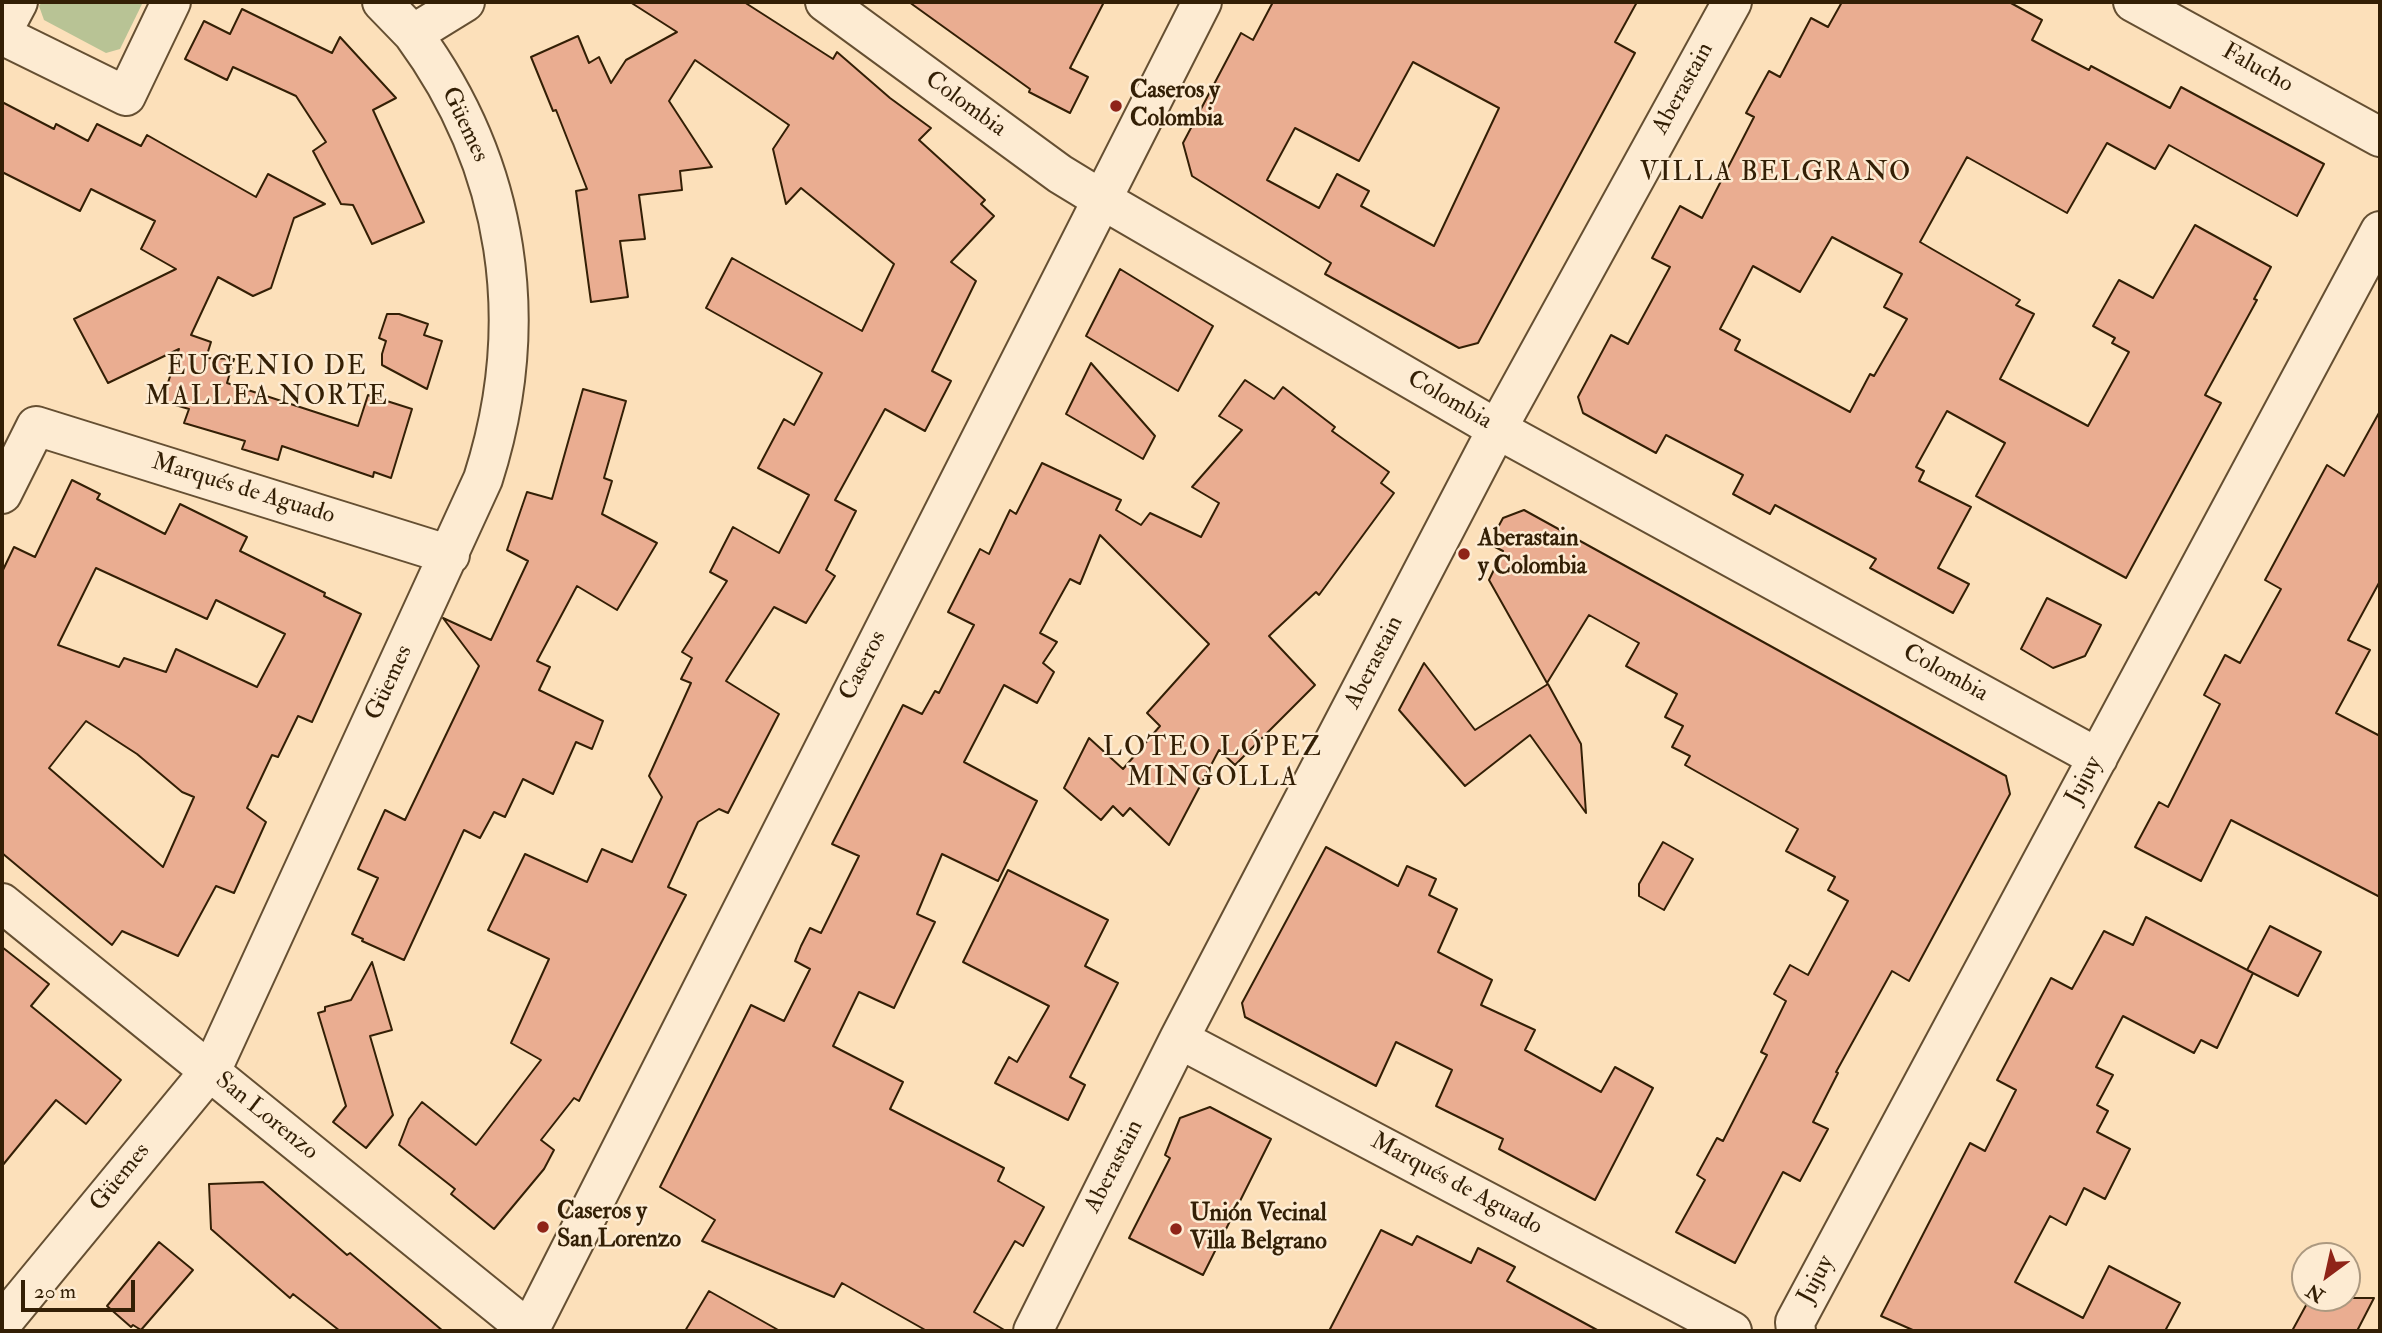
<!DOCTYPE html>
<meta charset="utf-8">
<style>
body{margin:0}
#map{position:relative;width:2382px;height:1333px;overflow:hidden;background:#fce0ba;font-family:"IM FELL Double Pica",serif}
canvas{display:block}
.frame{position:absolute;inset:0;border:4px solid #331f05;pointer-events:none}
.north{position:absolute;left:2291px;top:1242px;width:70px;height:70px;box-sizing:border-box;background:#fdebd2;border:2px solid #ac9980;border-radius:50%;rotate:213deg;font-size:19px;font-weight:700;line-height:28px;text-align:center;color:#331f05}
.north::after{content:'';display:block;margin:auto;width:24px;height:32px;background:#8f2418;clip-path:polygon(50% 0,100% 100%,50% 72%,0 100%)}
.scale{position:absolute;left:21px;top:1280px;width:114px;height:32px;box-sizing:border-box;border:4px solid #331f05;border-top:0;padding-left:9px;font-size:21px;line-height:24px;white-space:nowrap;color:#331f05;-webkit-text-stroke:5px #fdebd2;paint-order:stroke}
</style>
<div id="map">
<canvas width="2382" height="1333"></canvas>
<div class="frame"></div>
<div class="north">N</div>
<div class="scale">20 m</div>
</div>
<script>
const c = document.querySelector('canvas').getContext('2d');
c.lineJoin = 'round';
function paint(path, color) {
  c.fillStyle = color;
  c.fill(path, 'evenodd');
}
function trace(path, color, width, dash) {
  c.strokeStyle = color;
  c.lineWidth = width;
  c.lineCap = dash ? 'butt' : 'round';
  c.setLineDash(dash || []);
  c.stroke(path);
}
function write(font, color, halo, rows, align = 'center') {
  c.font = font + ' "IM FELL Double Pica",serif';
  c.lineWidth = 5;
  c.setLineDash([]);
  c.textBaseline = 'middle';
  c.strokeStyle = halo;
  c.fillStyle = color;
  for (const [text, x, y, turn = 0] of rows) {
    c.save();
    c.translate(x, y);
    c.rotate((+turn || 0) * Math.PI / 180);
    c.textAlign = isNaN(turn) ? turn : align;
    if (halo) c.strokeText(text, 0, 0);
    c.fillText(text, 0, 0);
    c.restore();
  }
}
const green = new Path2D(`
 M42,2h101l-23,47 -14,4 -62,-33 -5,-14z`);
const building = new Path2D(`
 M630,2h114l89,57 4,-7 53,46 41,30 -12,12 66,60 -4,4 13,12 -43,46 25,19 -44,90 19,10 -26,50 -40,-22 -50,91 21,11 -30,59 9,6 -29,47 -32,-16 -48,74 53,33 -51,99 -9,-4 -21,13 -30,65 18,8 -107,206 -5,-3 -33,42 13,10 -10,19 -50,60 -43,-35 4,-5 -56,-44 10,-26 13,-17 54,43 65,-85 -30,-17 38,-84 -61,-29 37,-76 62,28 15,-33 30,13 30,-65 -13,-21 42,-93 -10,-4 11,-21 -10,-6 45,-71 -17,-9 23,-45 46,26 30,-58 -51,-27 26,-49 10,6 28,-52 -116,-65 26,-50 130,73 32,-67 -93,-76 -15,16 -13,-55 16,-24 -94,-65 -26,41 43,66 -32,4 2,19 -43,5 6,44 -25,2 8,56 -37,5 -15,-111 11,-2 -31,-79 -3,1 -22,-54 47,-21 11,27 10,-6 12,26 15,-23 51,-28z
 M909,2h195l-34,66 18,9 -18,36 -41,-21 1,-3z
 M1273,2h364l-22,40 20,11 -157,290 -19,5 -134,-74 6,-11 -139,-87 -9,-33 58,-110 12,7zM1413,62l86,46 -65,138 -73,-40 8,-15 -32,-17 -18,34 -52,-28 28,-52 64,33z
 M1842,2h167l33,18 -10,20 30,16 27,14 2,-4 79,42 11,-21 143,77 -27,52 -128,-71 -14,24 -48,-26 -40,70 -100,-56 -47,85 100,58 -4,5 18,9 -34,65 88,47 41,-74 -17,-9 3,-5 -22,-12 26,-46 34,18 42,-73 76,42 -17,32 3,1 -52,95 16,8 -95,175 -150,-82 29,-53 -58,-32 -31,56 8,4 -5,10 52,26 -33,61 31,16 -16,29 -83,-45 6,-9 -101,-54 -5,9 -37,-20 10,-19 -77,-40 -10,18 -73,-40 -5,-16 33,-62 17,9 42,-77 -18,-9 28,-52 22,12 52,-101 -8,-4 23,-42 11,6 31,-59 17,9zM1832,237l70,37 -18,33 23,12 -33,57 -4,-2 -20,38 -115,-62 5,-10 -20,-11 33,-63 47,26z
 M242,9l90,44 8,-16 56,61 -23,12 51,112 -52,22 -19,-39 -12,-1 -28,-53 13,-9 -30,-46 -63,-29 -6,13 -42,-21 19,-38 26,13z
 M2,102l52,27 2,-5 32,17 9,-17 44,22 6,-11 109,62 12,-23 57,30 -31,14 -23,70 -18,8 -35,-19 -27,58 20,7 -5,16 28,1 -7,24 33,11 98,32 10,-31 44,14 -21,69 -17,-6 -1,5 -91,-31 -4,14 -36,-11 3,-8 -61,-18 5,-14 -27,-8 17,-52 -71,34 -34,-64 102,-50 -35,-20 14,-28 -64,-32 -11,22 -78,-39z
 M1120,269l93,57 -35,65 -92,-55z
 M387,314h12l29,10 -4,11 18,6 -15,48 -45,-24v-11l4,-13 -7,-3z
 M1091,363l64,73 -12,23 -77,-45z
 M1245,380l29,19 9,-12 52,40 -3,4 57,41 -8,11 13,10 -75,102 -3,-3 -47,44 46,49 -80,80 -16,-15 -50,95 -39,-37 -7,8 -10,-10 -12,14 -37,-32 25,-50 34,31 37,-43 -13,-13 62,-69 -109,-109 -20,49 -10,-5 -30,54 17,9 -14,21 11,9 -17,31 -33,-18 -40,77 73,39 -39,80 -56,-27 -25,60 18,8 -41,86 -35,-16 -26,54 70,36 -13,27 114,59 -6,13 46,26 -21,39 -8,-5 -41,71 32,19h-79l-85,-48 -8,14 -132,-56 13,-21 -55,-33 91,-182 33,16 26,-52 -15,-8 6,-15 9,-18 11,5 38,-77 -27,-12 71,-139 19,9 13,-23 4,2 35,-68 -26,-13 32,-63 9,5 21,-44 6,4 26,-51 79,37 -5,10 25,15 9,-12 51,24 18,-34 -27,-16 50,-57 -23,-14z
 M583,389l43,12 -22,77 8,3 -10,33 55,29 -40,67 -40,-24 -40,75 13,6 -11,23 64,31 -11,28 -16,-7 -23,52 -30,-15 -18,38 -11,-5 -14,26 -16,-8 -60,130 -42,-19 1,-2 -11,-5 26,-56 -20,-9 27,-59 20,10 74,-154 -36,-48 48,22 37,-79 -21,-11 20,-58 25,7z
 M2380,411v170l-32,59 22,10 -34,63 44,23v161l-149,-77 -30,61 -66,-34 24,-45 9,5 52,-103 -16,-9 21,-40 15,8 41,-74 -16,-9 62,-115 17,11z
 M72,480l28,14 -3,5 68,35 15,-30 67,33 -7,14 85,42 -1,3 37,18 -49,108 -14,-6 -20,41 -6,-2 -25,53 19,14 -32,71 -18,-7 -38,70 -56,-25 -10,14 -110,-92v-281l12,-25 21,10zM96,568l111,51 9,-19 69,34 -28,53 -81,-38 -10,23 -42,-14 -5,9 -61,-22zM86,721l51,33 45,38 12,5 -31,70 -114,-99z
 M1524,510l482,266 4,18 -101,187 -17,-10 -56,101 2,1 -25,49 15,7 -28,52 -17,-9 -48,91 -59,-31 29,-52 -8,-5 20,-37 6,3 44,-86 -6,-3 25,-51 -12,-7 16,-29 18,10 40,-74 -20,-11 7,-13 -49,-26 12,-22 -113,-64 5,-9 -18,-9 11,-21 -18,-9 12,-23 -51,-28 13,-23 -50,-28 -42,68 -58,-103 14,-29 -14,-7 14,-26z
 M2047,598l54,27 -16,31 -32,12 -32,-19z
 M1424,663l51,67 73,-46 33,60 5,69 -56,-78 -65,51 -66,-76z
 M1663,842l30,17 -29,51 -25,-14v-12z
 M1326,847l72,39 9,-20 29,13 -7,16 28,14 -19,43 54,28 -11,25 54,25 -10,20 76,42 14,-25 38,21 -58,112 -96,-51 4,-10 -67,-33 16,-36 -56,-28 -20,44 -131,-69 -3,-14z
 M1008,870l100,50 -23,46 33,17 -48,94 15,8 -17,35 -73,-37 14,-26 8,5 32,-56 -86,-44z
 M2146,917l107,56 -36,75 -16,-8 -7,13 -71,-37 -27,51 17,8 -16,30 11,6 -11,21 33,17 -25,50 -21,-11 -18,37 -16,-9 -35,66 68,36 26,-52 71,37 -15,28h-250l-34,-15 89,-173 15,8 31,-61 -19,-10 54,-102 21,11 32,-58 29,14z
 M2270,926l51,26 -23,44 -51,-26z
 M2,947l47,37 -18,22 90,74 -35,44 -30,-24 -54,66z
 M372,962l20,68 -22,6 23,79 -27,33 -33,-26 13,-16 -28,-93 7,-2v-4l26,-7z
 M1210,1107l61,32 -68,136 -74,-37 41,-80 -5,-3 15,-37z
 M263,1182l84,73 3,-2 93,78h-103l-47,-37 -3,4 -79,-69 -2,-45z
 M1381,1230l31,15 5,-9 54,27 7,-15 37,19 -8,14 92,50h-270z
 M159,1242l34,28 -52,60 -8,-5 -2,2 -24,-21z
 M709,1291l71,40h-95z
 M2310,1298h64l-17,33h-65z`);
const minor = new Path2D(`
 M382,2l31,32
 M825,2l235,172 41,25 396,230 601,329
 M2133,2l247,135
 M2,32l16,-30
 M2,35l124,61 45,-94
 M2,494l34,-68 414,129
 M2,903l528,428
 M1179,1039l553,292
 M2,1323l211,-256 270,-588c50,-156 27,-313 -70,-445l52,-32
 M529,1331l673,-1329
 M1033,1331l146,-292 318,-610 235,-427
 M1796,1331l-1,-9 585,-1091`);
const markers = [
 [1116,106,7,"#8f2418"],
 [1464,554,7,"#8f2418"],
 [543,1227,7,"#8f2418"],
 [1176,1229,7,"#8f2418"]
];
const streetNames = [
 ["Falucho",2257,69,29],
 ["Aberastain",1684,89,-61],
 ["Colombia",965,105,36],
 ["Güemes",464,125,65],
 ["Colombia",1449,401,30],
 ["Marqués de Aguado",243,490,17],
 ["Aberastain",1375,663,-63],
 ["Caseros",864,666,-63],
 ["Colombia",1945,674,29],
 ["Güemes",390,683,-65],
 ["Jujuy",2085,781,-62],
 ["San Lorenzo",266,1117,39],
 ["Aberastain",1115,1167,-63],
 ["Güemes",121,1178,-51],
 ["Marqués de Aguado",1456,1185,28],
 ["Jujuy",1817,1280,-62]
];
const poiNames = [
 ["Caseros y",1130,92],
 ["Colombia",1130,120],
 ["Aberastain",1478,540],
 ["y Colombia",1478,568],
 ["Caseros y",557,1213],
 ["San Lorenzo",557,1241],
 ["Unión Vecinal",1190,1215],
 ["Villa Belgrano",1190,1243]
];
const neighbourhoodNames = [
 ["VILLA BELGRANO",1776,174],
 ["EUGENIO DE",267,368],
 ["MALLEA NORTE",267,398],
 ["LOTEO LÓPEZ",1213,749],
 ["MINGOLLA",1213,779]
];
paint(green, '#b8c395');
paint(building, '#eaad91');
trace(building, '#331f05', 2);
trace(minor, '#654f32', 42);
trace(minor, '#fdebd2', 38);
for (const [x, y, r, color] of markers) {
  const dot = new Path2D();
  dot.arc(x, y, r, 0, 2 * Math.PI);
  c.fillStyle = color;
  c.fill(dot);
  trace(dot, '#fdebd2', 2.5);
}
write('24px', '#331f05', '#fdebd2', streetNames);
write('bold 24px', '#331f05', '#fdebd2', poiNames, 'left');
c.letterSpacing = '2px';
write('26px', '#331f05', '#fdebd2', neighbourhoodNames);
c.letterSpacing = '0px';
</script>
